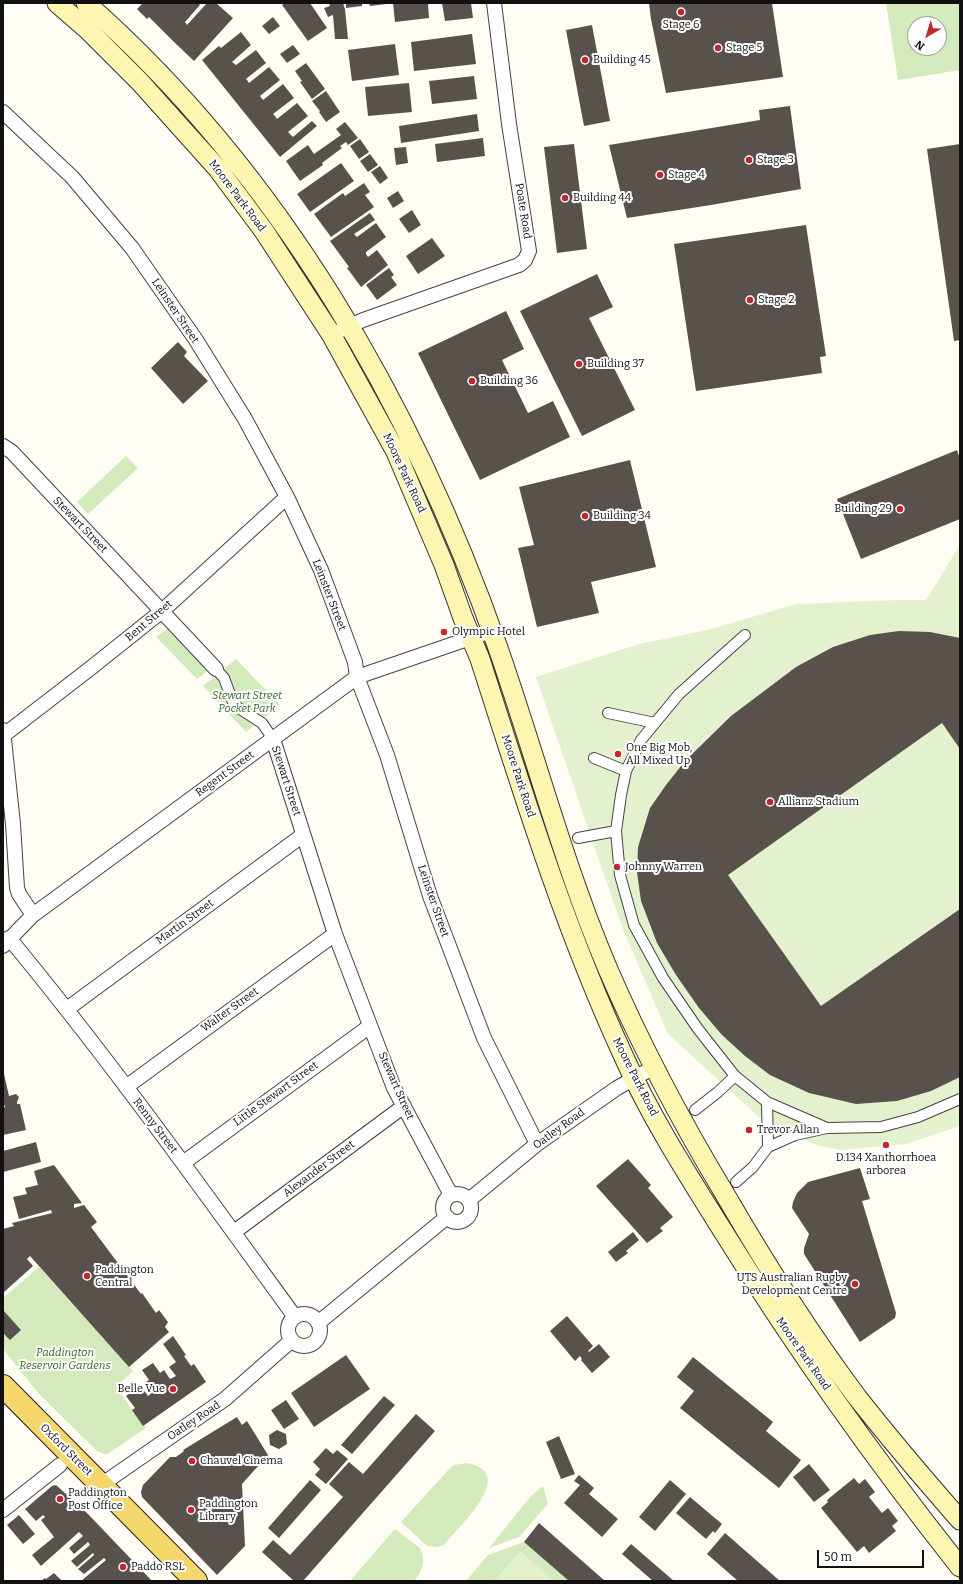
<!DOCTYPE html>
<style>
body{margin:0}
#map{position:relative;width:963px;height:1584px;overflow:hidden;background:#fffdf4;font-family:Bitter,serif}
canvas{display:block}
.frame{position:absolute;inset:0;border:4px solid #101010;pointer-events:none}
.north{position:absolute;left:907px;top:16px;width:40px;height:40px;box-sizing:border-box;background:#fff;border:1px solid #9f9f9f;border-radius:50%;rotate:218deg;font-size:11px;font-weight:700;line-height:16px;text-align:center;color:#101010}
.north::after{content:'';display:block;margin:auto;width:14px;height:18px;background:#bf292d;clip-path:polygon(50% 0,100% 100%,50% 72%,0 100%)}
.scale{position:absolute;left:817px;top:1550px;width:107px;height:18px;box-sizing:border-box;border:2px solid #101010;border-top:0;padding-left:5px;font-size:12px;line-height:14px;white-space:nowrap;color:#101010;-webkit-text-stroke:3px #fff;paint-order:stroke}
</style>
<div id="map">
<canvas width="963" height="1584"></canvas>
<div class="frame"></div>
<div class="north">N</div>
<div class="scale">50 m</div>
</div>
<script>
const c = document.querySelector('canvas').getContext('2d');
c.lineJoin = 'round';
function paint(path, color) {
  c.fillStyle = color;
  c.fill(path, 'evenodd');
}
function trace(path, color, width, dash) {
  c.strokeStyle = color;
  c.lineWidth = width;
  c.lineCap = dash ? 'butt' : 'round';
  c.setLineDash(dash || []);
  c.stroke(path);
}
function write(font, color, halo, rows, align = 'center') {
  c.font = font + ' Bitter,serif';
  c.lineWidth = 4;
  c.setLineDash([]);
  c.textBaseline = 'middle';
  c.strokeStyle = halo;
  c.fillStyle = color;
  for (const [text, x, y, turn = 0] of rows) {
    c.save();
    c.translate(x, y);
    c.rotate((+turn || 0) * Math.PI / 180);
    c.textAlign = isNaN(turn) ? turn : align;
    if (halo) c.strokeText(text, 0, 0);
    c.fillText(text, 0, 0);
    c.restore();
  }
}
const green = new Path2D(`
 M886,3h74v67l-62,10zM915,24h24v24h-24z
 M126,456l12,12 -50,46 -11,-12z
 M170,626l40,43 -13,10 -41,-42z
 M236,659l44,46 -34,27 -43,-46z
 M39,1267l94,104 -17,16 30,41 -40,27 -9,-4 -58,-57 -36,-45v-51z
 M467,1463c52,10 -8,63 -23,82l-8,2 -9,-1 -26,-24 49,-54 4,-3z
 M543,1486l5,18 -29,33 -30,11 42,-52z
 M395,1529l25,19c6,13 3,23 -6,33h-64z
 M524,1542l45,39h-103l22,-26z`);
const pitch = new Path2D(`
 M960,545v581l-54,18 -65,6 -21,-4 -49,-18 -103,-94 -46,-107 -86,-250 103,-33 69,-14 88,-26 102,-4h28z
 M520,1551l34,30h-60z`);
const building = new Path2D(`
 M143,3h55l2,2 -15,17 2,3 20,-22h9l17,15 -39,43 -21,-20 -24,-24 -2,2 -10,-10z
 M285,3h25l17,25 -19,13 -26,-36z
 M329,3h14l2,6 3,30h-13l-2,-24 -5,2 -4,-9 6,-2z
 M346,3h16v3l-16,2z
 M369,3h16l1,1 -16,2z
 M393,3h35l1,15 -34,4z
 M442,3h29l2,15 -28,3z
 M649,3h123l11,74 -117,16 -15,-74z
 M273,17l7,9 -11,8 -7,-8z
 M592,25l18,96 -26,5 -18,-96z
 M241,32l10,13 -19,17 4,3 20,-15 10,13 -20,16 1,1 2,3 20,-16 11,13 -20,16 3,4 20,-16 11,14 -21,16 2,2 2,3 20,-16 11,13 -20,16 5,5 19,-16 5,5 -37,31 -78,-97 17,-14 2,2z
 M472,34l4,30 -62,7 -3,-29z
 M395,44l4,31 -47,6 -4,-31z
 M293,45l7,9 -13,9 -7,-9z
 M306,63l19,26 -13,10 -12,-17 2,-1 -7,-10z
 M474,76l3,23 -45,5 -3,-23z
 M409,83l3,29 -44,4 -3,-29z
 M326,91l14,21 -14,10 -7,-10 1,-1 -8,-10z
 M790,106l11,83 -90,16 -84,13 -18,-73 151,-25 -1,-10z
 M477,114l2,17 -78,12 -2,-17z
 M345,122l13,16 -10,7 -2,-3 -6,4 2,2 -20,15 1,2 -23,16 -14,-20 22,-16 6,9 27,-19 -5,-6z
 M483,138l2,18 -48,6 -2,-18z
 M360,139l9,13 -10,7 -9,-13z
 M574,144l13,105 -30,4 -13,-106z
 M960,144v196l-6,1 -27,-192z
 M406,147l2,16 -12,2 -2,-17z
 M370,154l8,11 -10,7 -8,-11z
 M341,163l13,18 -44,31 -13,-18z
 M380,166l8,12 -8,6 -9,-12z
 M364,183l6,9 -5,3 9,12 -43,30 -17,-23 29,-21 2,3z
 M398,191l6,10 -11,7 -6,-10z
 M412,210l9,15 -12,8 -10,-14z
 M370,213l5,7 -21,14 3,3 19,-14 10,14 -20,15v2l2,3 9,-7 11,15 -27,22 -14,-19 2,-1 -19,-26z
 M806,225l20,131 -6,1 2,16 -126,18 -22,-147z
 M432,238l13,18 -27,18 -12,-18z
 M389,268l5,7 -3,2 6,8 -20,15 -11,-15z
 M597,274l16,33 -24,11 46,92 -53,26 -62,-125z
 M506,311l18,38 -22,11 26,53 25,-12 17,36 -90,43 -62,-127z
 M178,342l9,10 -3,4 24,25 -25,23 -32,-36z
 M957,450l3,9v60l-99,40 -24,-60z
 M630,460l26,107 -65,15 8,31 -62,14 -19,-79 16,-3 -15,-58z
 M899,631l31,1 30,6v111l-18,-26 -214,152 93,131 139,-97v168l-29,14 -34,10 -41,3 -47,-11 -39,-18 -25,-19 -23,-21 -23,-27 -23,-33 -19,-32 -16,-42 -4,-29 1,-25 12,-39 16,-23 19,-24 46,-45 65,-49 37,-20 37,-12z
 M3,1074h1l5,22 7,-2 3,3 -2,5v2h3l6,26 -23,5v-27l2,-1 -2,-5z
 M36,1142l5,20 -38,10v-21z
 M628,1159l23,26 -3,3 25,29 -13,11 3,3 -16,12 -51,-57z
 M54,1165l28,38 -8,1v4l10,-3 13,17 -6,5 50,67 1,-1 14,20 3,-3 9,12 -3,5 4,5 -40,35 -99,-111 -3,3 6,7 -30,27v-64l11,-3 -2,-3 40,-10 -1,-3 -32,9 -6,-22 14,-3 -2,-6 13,-3 -4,-14z
 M860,1168l10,31 -8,2 34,112 -1,5 -35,24 -56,-88v-6l5,-14 -17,-26 1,-6 4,-9 11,-11z
 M633,1232l6,8 -13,11 2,2 -12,9 -8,-10z
 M3,1310l18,20 -11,10 -7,-7z
 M567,1316l26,30 -5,5 1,1 10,-8 11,13 -18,16 -11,-13 1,-1 -2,-3 -5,5 -25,-30z
 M173,1336l13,19 -2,1 7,10 3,-2 12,18 -63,44 -11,-16 3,-2 -9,-12 15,-10 7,10 5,-4 -7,-10 3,-2 -7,-10 11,-7 7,10 4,-3 6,9 6,-3 -7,-9 7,-5 -13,-18z
 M346,1355l24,34 -56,38 -23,-34z
 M693,1357l80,65 -7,9 35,29 -22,28 -99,-80 14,-17 -17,-14z
 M384,1396l11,9 -43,49 -11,-9z
 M286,1400l13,19 -15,10 -13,-19z
 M416,1414l19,17 -132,150h-9l-32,-29 11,-12 17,15 53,-58 -14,-13 20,-22 14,12z
 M237,1417l5,8 5,-4 21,34 -26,29 3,62 -28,29 -75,-78 -1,-5 2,-7 27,-28h6l8,-6 -1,-1z
 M277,1430l9,4 1,10 -8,5 -9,-4 -1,-10z
 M559,1436l16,38 -14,5 -15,-37z
 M326,1448l7,6 4,-4 11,9 -22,25 -11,-9 5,-6 -7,-7z
 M809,1464l21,26 -16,12 -21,-25z
 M579,1475l15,13 -5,6 29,25 -16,18 -38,-34 16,-18 -6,-4z
 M854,1478l5,6 6,-5 10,13 -6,5 13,16 6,-5 10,13 -6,5 4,5 -27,22 -5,-7 -7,6 -36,-44 7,-6 -1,-2z
 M310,1480l11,10 -42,48 -11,-10z
 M670,1480l16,14 -31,37 -16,-14z
 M56,1485l32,29 64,67h-71l25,-21 -2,-2 -20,16 -6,-5 16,-14 -1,-2 -16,14 -6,-6 19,-16 -2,-3 -14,12 -5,-6 14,-12 -4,-4 -38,34 -9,-11 22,-18 -13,-17 4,-3 -2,-2 -7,6 -11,-12 27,-23z
 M690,1497l32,27 -7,9 -2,-2 -7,8 -30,-26z
 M19,1515l16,19 -12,10 -16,-19z
 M539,1523l66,58h-36l-45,-39z
 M725,1533l55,48h-42l-31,-27z
 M631,1544l43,37h-21l-31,-27z
 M54,1573l8,8h-21l4,-3 1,1z`);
const pedestrian = new Path2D(`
 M745,635l-66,59 -38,46 -15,31 -5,24 -5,36 4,44 14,50 29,53 35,51 37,47 32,26 60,26 54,-1 37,-10 42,-18
 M216,669l8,9 10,27 28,18 11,16
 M608,713l47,10
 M594,758l32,13
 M578,838l38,-7
 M695,1110l23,-18 17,-16
 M768,1147l27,-12 32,-7
 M736,1182l17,-15 15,-20 -1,-45`);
const minor = new Path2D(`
 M3,112l69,65 60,71 64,92 49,79 42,78 34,73 34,92 2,15 30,78 43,141 54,142 53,106
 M341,330l22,-10 156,-55 6,-5 4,-9 -20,-127 -15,-121
 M3,446l9,6 204,217
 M3,730l10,94 4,64 2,6 14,21
 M4,735l88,-68 70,-56 125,-114
 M273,739l62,195 59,154 57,107
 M9,938c101,122 193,251 286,379
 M3,946l30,-31 324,-238 134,-46
 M67,1009l236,-174
 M126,1087l209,-153
 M183,1163l187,-137
 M443 1208a14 14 0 1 1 28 0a14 14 0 1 1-28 0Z
 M469,1200l68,-56 80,-56 37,-21
 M234,1232l170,-126
 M288 1330a16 16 0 1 1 32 0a16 16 0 1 1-32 0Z
 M318,1323l129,-106
 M101,1485l124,-86 67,-59
 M3,1510l57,-45`);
const secondary = new Path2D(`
 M57,3l30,26 53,53 78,87 46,62 67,103 65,118 48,113 19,53 17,41c43,134 84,268 143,396 28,63 66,122 103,181 71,114 150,225 234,331
 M86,3c194,171 327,403 412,645 37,106 65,215 109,319 34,79 75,156 119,229 40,69 83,137 131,201 33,42 68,83 103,123`);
const primary = new Path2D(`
 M3,1386l193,195`);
const markers = [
 [681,12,4,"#bf292d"],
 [718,48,4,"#bf292d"],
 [585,60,4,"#bf292d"],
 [749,160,4,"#bf292d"],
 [660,175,4,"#bf292d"],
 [565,198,4,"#bf292d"],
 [750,300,4,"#bf292d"],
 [579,364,4,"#bf292d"],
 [472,381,4,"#bf292d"],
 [900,509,4,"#bf292d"],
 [585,516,4,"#bf292d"],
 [444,632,4,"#bf292d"],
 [618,754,4,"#bf292d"],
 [770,802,4,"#bf292d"],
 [617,867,4,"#bf292d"],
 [749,1130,4,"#bf292d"],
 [886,1145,4,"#bf292d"],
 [87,1276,4,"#bf292d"],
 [855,1284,4,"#bf292d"],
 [173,1389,4,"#bf292d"],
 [192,1461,4,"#bf292d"],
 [60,1499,4,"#bf292d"],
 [191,1510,4,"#bf292d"],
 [123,1567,4,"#bf292d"]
];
const poiNames = [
 ["Stage 6",681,25,"center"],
 ["Stage 5",726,48],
 ["Building 45",593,60],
 ["Stage 3",757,160],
 ["Stage 4",668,175],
 ["Building 44",573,198],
 ["Stage 2",758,300],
 ["Building 37",587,364],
 ["Building 36",480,381],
 ["Building 29",892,509,"right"],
 ["Building 34",593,516],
 ["Olympic Hotel",452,632],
 ["One Big Mob,",626,748],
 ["All Mixed Up",626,761],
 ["Allianz Stadium",778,802],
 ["Johnny Warren",625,867],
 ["Trevor Allan",757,1130],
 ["D.134 Xanthorrhoea",886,1158,"center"],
 ["arborea",886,1171,"center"],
 ["Paddington",95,1270],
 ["Central",95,1283],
 ["UTS Australian Rugby",847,1278,"right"],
 ["Development Centre",847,1291,"right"],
 ["Belle Vue",165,1389,"right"],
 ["Chauvel Cinema",200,1461],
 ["Paddington",68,1493],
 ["Post Office",68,1506],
 ["Paddington",199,1504],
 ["Library",199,1517],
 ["Paddo RSL",131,1567]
];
const streetNames = [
 ["Moore Park Road",237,196,53],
 ["Poate Road",523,211,81],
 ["Leinster Street",175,311,56],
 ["Moore Park Road",404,473,65],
 ["Stewart Street",80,525,46],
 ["Leinster Street",329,595,69],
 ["Bent Street",149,621,-40],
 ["Regent Street",225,774,-36],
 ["Moore Park Road",518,776,72],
 ["Stewart Street",286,781,72],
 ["Leinster Street",433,901,71],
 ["Martin Street",185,922,-36],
 ["Walter Street",230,1010,-36],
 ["Moore Park Road",635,1077,63],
 ["Stewart Street",396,1086,66],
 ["Little Stewart Street",276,1094,-36],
 ["Renny Street",155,1126,53],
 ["Oatley Road",559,1129,-36],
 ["Alexander Street",319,1169,-37],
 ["Moore Park Road",803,1354,55],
 ["Oatley Road",194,1421,-34],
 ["Oxford Street",66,1450,45]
];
const parkNames = [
 ["Stewart Street",247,696],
 ["Pocket Park",247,709],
 ["Paddington",65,1353],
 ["Reservoir Gardens",65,1366]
];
paint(green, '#d3eabd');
paint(pitch, '#e4f1ce');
paint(building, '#59524c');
trace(pedestrian, '#434343', 12);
trace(minor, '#434343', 16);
trace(secondary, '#323232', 21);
trace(primary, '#212121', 24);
trace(pedestrian, '#fff', 10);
trace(minor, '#fff', 14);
trace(secondary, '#fdf6b0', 19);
trace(primary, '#f6d76c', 22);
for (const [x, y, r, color] of markers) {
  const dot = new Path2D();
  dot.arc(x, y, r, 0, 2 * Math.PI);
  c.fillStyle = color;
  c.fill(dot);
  trace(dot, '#fff', 1.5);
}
write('11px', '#101010', '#fff', poiNames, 'left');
write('11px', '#101010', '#fff', streetNames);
write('italic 11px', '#2e6820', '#fff', parkNames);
</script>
